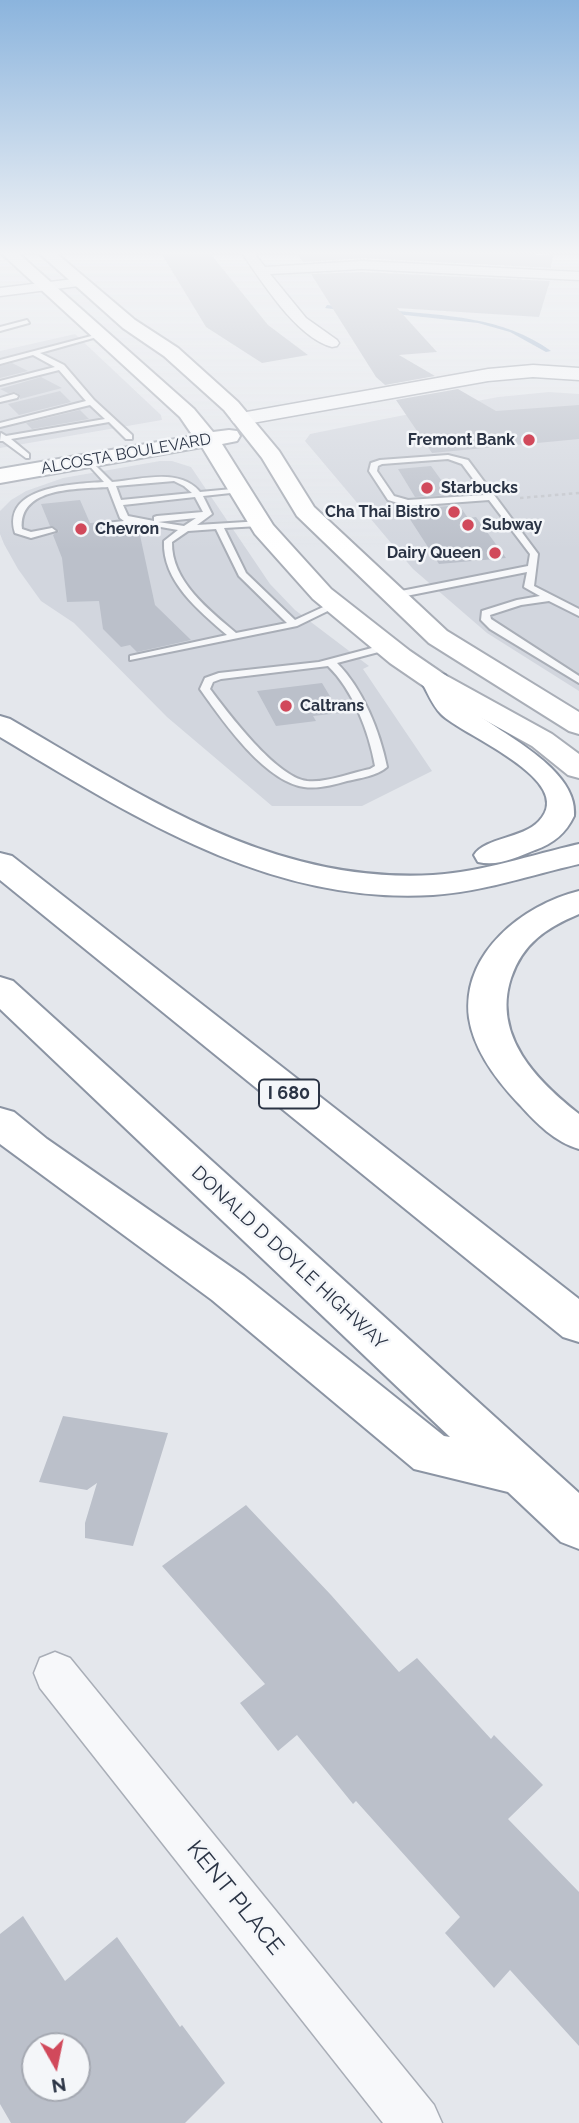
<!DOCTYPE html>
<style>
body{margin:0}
#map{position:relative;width:579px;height:2123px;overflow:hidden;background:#e4e7ec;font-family:Raleway,sans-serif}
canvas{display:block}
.north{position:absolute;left:21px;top:2032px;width:70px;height:70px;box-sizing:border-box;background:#f4f6f9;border:2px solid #a4a8b1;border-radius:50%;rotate:171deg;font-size:19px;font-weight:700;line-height:28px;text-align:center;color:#2b3445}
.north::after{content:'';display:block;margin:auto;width:24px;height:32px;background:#d1495b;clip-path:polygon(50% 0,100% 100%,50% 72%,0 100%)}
</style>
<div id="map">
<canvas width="579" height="2123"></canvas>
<div class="north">N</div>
</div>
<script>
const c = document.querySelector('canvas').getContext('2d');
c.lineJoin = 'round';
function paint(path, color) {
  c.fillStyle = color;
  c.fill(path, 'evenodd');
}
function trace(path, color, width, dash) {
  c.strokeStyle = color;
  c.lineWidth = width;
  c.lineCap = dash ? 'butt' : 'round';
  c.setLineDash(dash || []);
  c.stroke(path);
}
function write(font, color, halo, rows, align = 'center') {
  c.font = font + ' Raleway,sans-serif';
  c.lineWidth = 5;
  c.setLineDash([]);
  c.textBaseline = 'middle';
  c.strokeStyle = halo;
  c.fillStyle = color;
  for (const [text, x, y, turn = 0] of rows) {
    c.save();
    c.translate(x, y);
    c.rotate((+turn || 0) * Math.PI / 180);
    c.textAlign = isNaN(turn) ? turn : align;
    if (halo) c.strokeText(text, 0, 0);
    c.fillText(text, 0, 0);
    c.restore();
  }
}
const built = new Path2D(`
 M75,334l86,81 1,5 -162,28v-97z
 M549,392l30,2v297l-92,-58 -74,-64 -108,-128 5,-7 69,-14 119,-23z
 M160,461h12l19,6 79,117 25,26 74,56 -6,3 69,102 -70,35h-90l-105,-89 -93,-94 -33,-22 -23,-32 -14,-25 -4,-10v-23l11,-11 15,-9 37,-13z`);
const stream = new Path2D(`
 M327,305l21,2 3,2 -3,2 -23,-3z
 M388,310c57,6 115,6 163,41l-5,1 -36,-20 -32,-9 -92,-10z`);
const building = new Path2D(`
 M161,253h49l58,72 40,30 -46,8 -56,-36z
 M297,253h202l54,2 -2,13 -189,-10 -59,4z
 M362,272l188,9 -11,36 -142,-9 40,44 -38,3 36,21 -50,9 -9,-8 -65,-103z
 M12,363l16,8 -28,7v-12z
 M41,377l21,11 -42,11v-4l-5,-3 -7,1 -8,-4z
 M458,389l38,22 83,-6v34l-147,14 -36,-53z
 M60,391l11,11 -52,13 -11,-11z
 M80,410l9,9 -57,10 -6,-6z
 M431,466l21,29 -37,2 -17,-28z
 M80,500l10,23 14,-1 2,8 32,-4 17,79 36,35 -54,12 -7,-7 -9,2 -18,-18 -4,-28 -32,1 -5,-44 -9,-23 6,-4 -9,-5 -9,-22z
 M459,505l9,13 8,-1 30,41 -67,6 -35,-54z
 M322,683l18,30 -27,3 3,5 -40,5 -19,-35z
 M63,1416l105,17 -35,113 -48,-8v-15l12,-40 -10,7 -48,-8z
 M246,1505l85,90 68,77 18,-14 74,81 3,-4 49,50 -35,34 71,73v154l-69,-76 -16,18 -49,-55 15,-16 -104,-116 -3,3 -56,-69 -19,16 -38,-48 25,-19 -103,-118z
 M23,1916l42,65 52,-44 63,90 2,-2 43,58 -40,40h-174l-11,-19v-170zM35,2046h42v42h-42z`);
const path = new Path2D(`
 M520,498l59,-5`);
const service = new Path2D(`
 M27,320l2,3 -29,8v-4z
 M99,334l5,1 -64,18 24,12 30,35 38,35v4h-6l-17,-17 -98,17 18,15v4h-3l-23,-17h-3l1,-8 5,3 99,-17 -15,-14 -90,22v-4l86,-22 -27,-31 -59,15v-4l55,-14 -22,-12 -33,9v-4z
 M14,394l4,2 -1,2 -17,4v-4z
 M448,455l20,5 70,94 -4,32 45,23v7l-30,-15 -28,4 -31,10 1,4 88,57v7l-89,-54 -9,-9 1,-9 35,-11 23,-4 -16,-9 3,-15 -131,26 -5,-3 5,-3 132,-26 2,-12 -41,-54 -81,6 -20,-6 -19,-29 2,-8 9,-3zM448,459l14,5 23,31 -77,5 -14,-4 -17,-25 1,-5 4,-2z
 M88,458l24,24c29,-2 67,-15 88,10l43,-4 1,2 -4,2 -37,4 9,18 -15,11 65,-4 1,2 -4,3 -35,2 22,45 49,47 37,-17 8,2 -43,21 -167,34v-4l97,-21c-28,-24 -65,-54 -63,-94l14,-11 -40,-7 -32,4v-4l18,-2 -4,-3 -12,-31c-31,2 -90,0 -86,42l9,3 21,-4 4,3 -25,7 -16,-5c-14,-47 58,-49 89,-51l-20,-22zM174,481l10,5 8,7 -71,7 -5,-14zM195,497l8,15 -46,4 -3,1v4l-26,-5 -5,-11zM196,518l-12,8 -26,-4zM216,529l23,47 48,47 -51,10c-27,-23 -65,-52 -64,-91l16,-11z
 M387,644l5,3 -2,2 -53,14c26,26 43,69 50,104 -10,9 -27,11 -40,14 -14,4 -29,8 -43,6 -40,-6 -82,-67 -104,-98l5,-11 14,-5 100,-11zM328,666c25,24 41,66 47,100l-5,3c-20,4 -43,14 -63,12 -31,-4 -79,-68 -97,-92l3,-7 8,-3z`);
const minor = new Path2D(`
 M242,253h12l11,14 97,-6 217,11v8l-217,-11 -92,5 36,44 31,22 2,3 -2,3 -5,1c-35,-9 -70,-65 -90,-94z
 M82,278l5,1v6l-87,11v-8z
 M55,1652l15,6 364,447 8,18h-59l-343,-435 -6,-15 6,-15z`);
const tertiary = new Path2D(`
 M533,365l46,3v12l-46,-3 -45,4 -247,44 -7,-2 -3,-4 3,-4 7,-2 247,-44z`);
const secondary = new Path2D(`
 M1,253h17l176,156 19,23 16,-2 8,1 3,5 -3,5 -15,3 51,81 58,64 79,62 35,24 107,59 27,20v24l-11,-3 -36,-29 -107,-59 -35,-24 -77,-64 -58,-65 -53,-87 -202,36v-14l193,-33 -13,-19z
 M39,253h17l79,67 43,28 60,54 41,49 35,56 133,124 132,81v22l-10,-3 -140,-88 -132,-127 -35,-58 -38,-48 -60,-54 -41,-28z`);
const motorway = new Path2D(`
 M435,673l10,2c6,8 10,20 17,27 27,27 117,63 112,114 -8,17 -21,28 -39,34 -18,7 -37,17 -57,12l-4,-7c12,-18 48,-16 65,-34 40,-41 -78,-86 -98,-107 -9,-9 -14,-23 -20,-33l4,-6z
 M0,716l10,3c135,78 261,165 423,156 49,-3 98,-20 146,-31v20c-48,11 -97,28 -146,31 -163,10 -299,-78 -433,-158z
 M0,853l12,3 567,443v43l-16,-5 -563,-457z
 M579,891v23c-33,14 -56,29 -68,64 -19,58 26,103 68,136v35c-24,-7 -43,-26 -59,-44 -23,-24 -46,-54 -51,-87 -8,-65 54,-113 110,-127z
 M0,977l13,4 566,512v56l-18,-7 -53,-50 -94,-23 -202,-169 -212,-156v-36l14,4 33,27 197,137 200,160 6,1 -450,-428z`);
const markers = [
 [529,440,7,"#d1495b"],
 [427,488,7,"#d1495b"],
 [454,512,7,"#d1495b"],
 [468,525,7,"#d1495b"],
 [81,529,7,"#d1495b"],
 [495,553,7,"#d1495b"],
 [286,706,7,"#d1495b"]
];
const farPoinames = [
 ["Fremont Bank",515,440,"right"],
 ["Starbucks",441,488],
 ["Cha Thai Bistro",440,512,"right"],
 ["Subway",482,525],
 ["Chevron",95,529],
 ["Dairy Queen",481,553,"right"],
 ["Caltrans",300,706]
];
const farStreetnames = [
 ["ALCOSTA BOULEVARD",126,454,-10]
];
const shields = [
 [289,1094,60]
];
const shieldNames = [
 ["I 680",289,1094]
];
const streetNames = [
 ["DONALD D DOYLE HIGHWAY",289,1258,43]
];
const nearStreetnames = [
 ["KENT PLACE",235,1898,51]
];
paint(built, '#d2d6de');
paint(stream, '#9fb4cc');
paint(building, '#bbc0ca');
trace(service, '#a9aeb7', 4);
trace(minor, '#a9aeb7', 3);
trace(tertiary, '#a9aeb7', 3);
trace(secondary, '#a9aeb7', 4);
trace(motorway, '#8b94a3', 4);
trace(path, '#c2c5cb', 2.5, [3.5, 3.5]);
paint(service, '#f7f8fa');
paint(minor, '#f7f8fa');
paint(tertiary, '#f7f8fa');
paint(secondary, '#fff');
paint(motorway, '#fff');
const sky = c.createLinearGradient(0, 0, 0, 550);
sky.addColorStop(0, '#8bb4dd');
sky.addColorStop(0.46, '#f3f4f6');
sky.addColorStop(1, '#f3f4f600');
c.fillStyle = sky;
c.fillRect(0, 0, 579, 550);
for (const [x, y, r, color] of markers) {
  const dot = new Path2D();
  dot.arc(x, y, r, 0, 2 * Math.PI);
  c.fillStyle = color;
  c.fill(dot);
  trace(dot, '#f4f6f9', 2.5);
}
write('bold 16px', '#2b3445', '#f4f6f9', farPoinames, 'left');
write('16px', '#2b3445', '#f4f6f9', farStreetnames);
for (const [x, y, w] of shields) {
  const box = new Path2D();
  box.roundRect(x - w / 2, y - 14.5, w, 29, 5);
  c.fillStyle = '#f4f6f9';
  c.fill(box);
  trace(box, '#2b3445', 2);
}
write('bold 18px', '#2b3445', null, shieldNames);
write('19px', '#2b3445', '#f4f6f9', streetNames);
write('23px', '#2b3445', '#f4f6f9', nearStreetnames);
</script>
